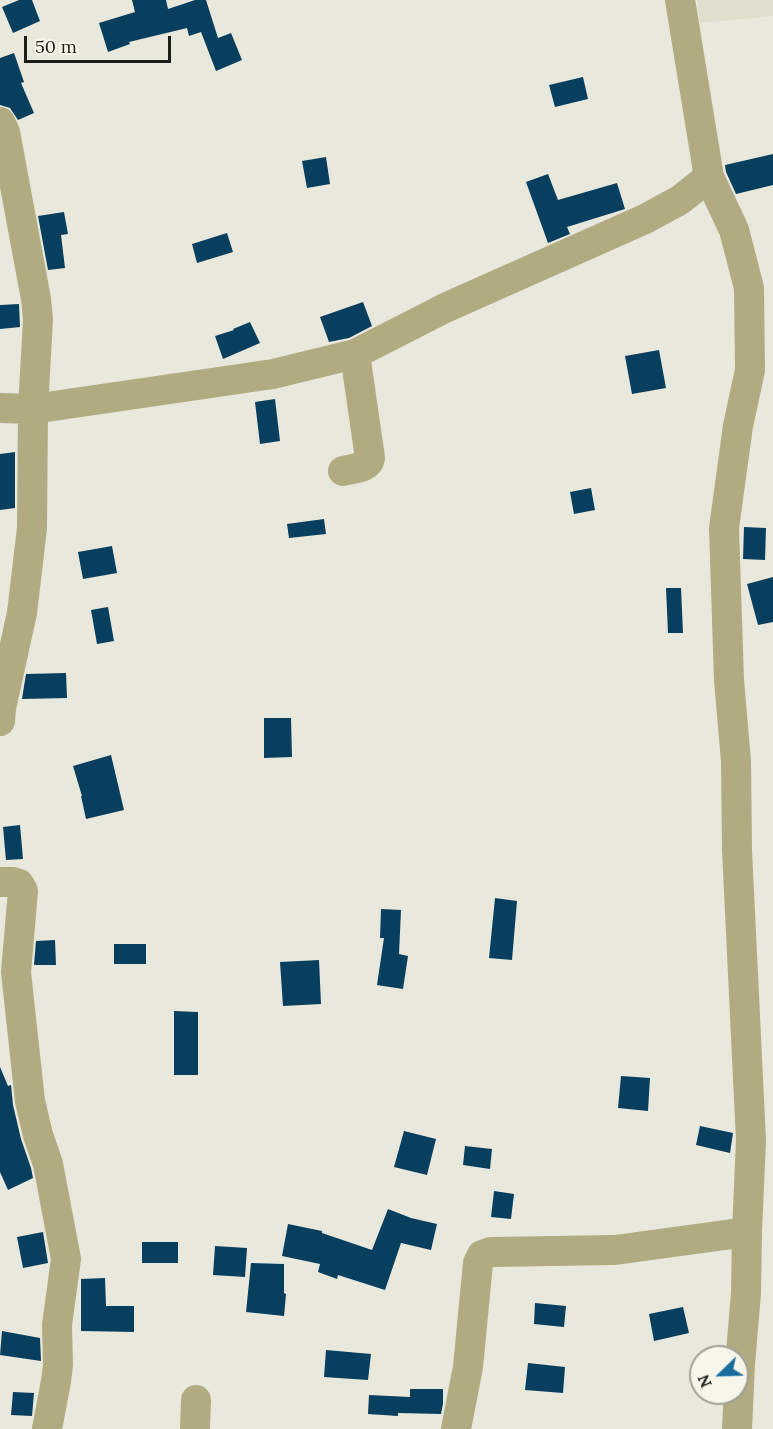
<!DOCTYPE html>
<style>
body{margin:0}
#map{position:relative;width:773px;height:1429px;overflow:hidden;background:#e9e8dd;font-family:Lora,serif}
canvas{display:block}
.north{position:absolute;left:689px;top:1345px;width:60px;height:60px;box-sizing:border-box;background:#f7f6eb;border:2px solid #a09f97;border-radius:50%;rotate:247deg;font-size:16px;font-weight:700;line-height:24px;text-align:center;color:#1d1d19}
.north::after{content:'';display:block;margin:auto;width:21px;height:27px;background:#1c6c9e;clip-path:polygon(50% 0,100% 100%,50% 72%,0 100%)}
.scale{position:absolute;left:24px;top:36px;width:147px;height:27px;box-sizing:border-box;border:3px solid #1d1d19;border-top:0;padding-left:8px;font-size:18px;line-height:21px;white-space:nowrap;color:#1d1d19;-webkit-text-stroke:4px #f7f6eb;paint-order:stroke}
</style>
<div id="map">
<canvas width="773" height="1429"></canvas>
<div class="north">N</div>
<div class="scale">50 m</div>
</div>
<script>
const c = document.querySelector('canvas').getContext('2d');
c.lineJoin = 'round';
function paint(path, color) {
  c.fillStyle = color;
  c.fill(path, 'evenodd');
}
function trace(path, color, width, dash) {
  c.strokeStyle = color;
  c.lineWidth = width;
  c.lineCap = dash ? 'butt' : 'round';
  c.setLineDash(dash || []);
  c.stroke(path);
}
const built = new Path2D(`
 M697,0h76v16l-73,7z`);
const building = new Path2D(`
 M19,0h13l8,21 -27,12 -11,-26z
 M132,0h34l2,9 27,-9h11l12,38 13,-5 11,27 -26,11 -15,-39 -12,4 -2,-8 -58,14 1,2 -22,8 -9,-29 36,-11z
 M14,53l10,29 -3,1 13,30 -16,7 -8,-12 -10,-3v-47z
 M583,77l5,22 -33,8 -6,-22z
 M773,154v31l-37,9 -10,-22 -1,-7z
 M326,157l4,27 -23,4 -5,-27z
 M548,174l10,26 59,-17 8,26 -58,18 3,7 -22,9 -22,-61z
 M64,212l4,22 -7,1 4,33 -17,2 -10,-54z
 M227,233l6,19 -36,11 -5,-19z
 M363,302l9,24 -23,12 -20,4 -9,-25z
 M19,304l1,23 -20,2v-24z
 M250,322l10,21 -37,16 -8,-23 19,-6 -1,-1z
 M659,350l7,38 -34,6 -7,-38z
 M275,399l5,42 -20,3 -5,-42z
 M15,452v56l-15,2v-56z
 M591,488l4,22 -21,4 -4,-22z
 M324,519l2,15 -37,4 -2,-14z
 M744,527l22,1 -1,32 -22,-1z
 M112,546l5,27 -34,6 -5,-27z
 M773,577v45l-15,3 -11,-41z
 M666,588h15l2,45h-15z
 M108,607l6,34 -17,3 -6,-34z
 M66,673l1,25 -45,1 4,-25z
 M264,718h27l1,39 -28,1z
 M111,755l13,55 -38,9 -5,-23h1l-9,-30z
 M20,825l3,34 -17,1 -3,-33z
 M495,898l22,3 -5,59 -23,-2z
 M381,909l20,1 -2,44 9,2 -5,33 -26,-4 7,-47h-4z
 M55,940l1,25h-22l2,-24z
 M114,944h32v20h-32z
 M319,960l2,44 -38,2 -3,-44z
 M174,1011l24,1v63h-24z
 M0,1067l8,19 3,-1 2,20 8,34 10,29 2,10 -25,12 -8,-18z
 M621,1076l29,2 -2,33 -30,-3z
 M700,1126l33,7 -3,20 -34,-8z
 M404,1131l32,8 -9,36 -33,-8z
 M465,1146l27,3 -2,20 -27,-4z
 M494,1191l20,3 -3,25 -20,-2z
 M388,1209l23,9 26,6 -6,26 -30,-7 -16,47 -47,-15 -1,4 -19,-7 2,-8 -38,-8 6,-32 34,7v2l50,17z
 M43,1232l5,31 -25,5 -6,-31z
 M142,1242h36v21h-36z
 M215,1246l32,2 -2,29 -32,-2z
 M251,1263l33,1v29l2,1 -2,22 -38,-4z
 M105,1278l1,28h28v26l-53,-1v-52z
 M535,1303l31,3 -2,21 -30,-3z
 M683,1307l6,26 -35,8 -5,-27z
 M2,1331l38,7 1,23 -41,-6z
 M326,1350l45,4 -3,26 -44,-3z
 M528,1363l37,4 -2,26 -38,-3z
 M410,1389h33v15l-2,10 -43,-1v3l-30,-2 1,-19 41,2z
 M13,1392l21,1 -2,23 -21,-1z`);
const minor = new Path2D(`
 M0,122l5,10 31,167 2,20 -5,90 -1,119 -10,85 -21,95 -1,13
 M709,177l25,53 15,58 1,82 -12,56 -14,102 5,152 7,81 1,89 14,290 -4,92 -1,61 -6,71 -3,65
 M0,408l33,1 240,-35 82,-20 90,-46 200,-89 35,-19 29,-23 -29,-177
 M343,471c10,-3 25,-2 27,-13l-15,-104
 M0,882h13l6,2 4,7 -7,81 14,129 8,34 10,29 18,95 -9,66 1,40 -2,16 -9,48
 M195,1429l1,-29
 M456,1429l12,-62 10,-104 4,-8 9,-3 124,-2 132,-18`);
paint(built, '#e0decc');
paint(building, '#083e5e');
trace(minor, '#b0ab81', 30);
</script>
